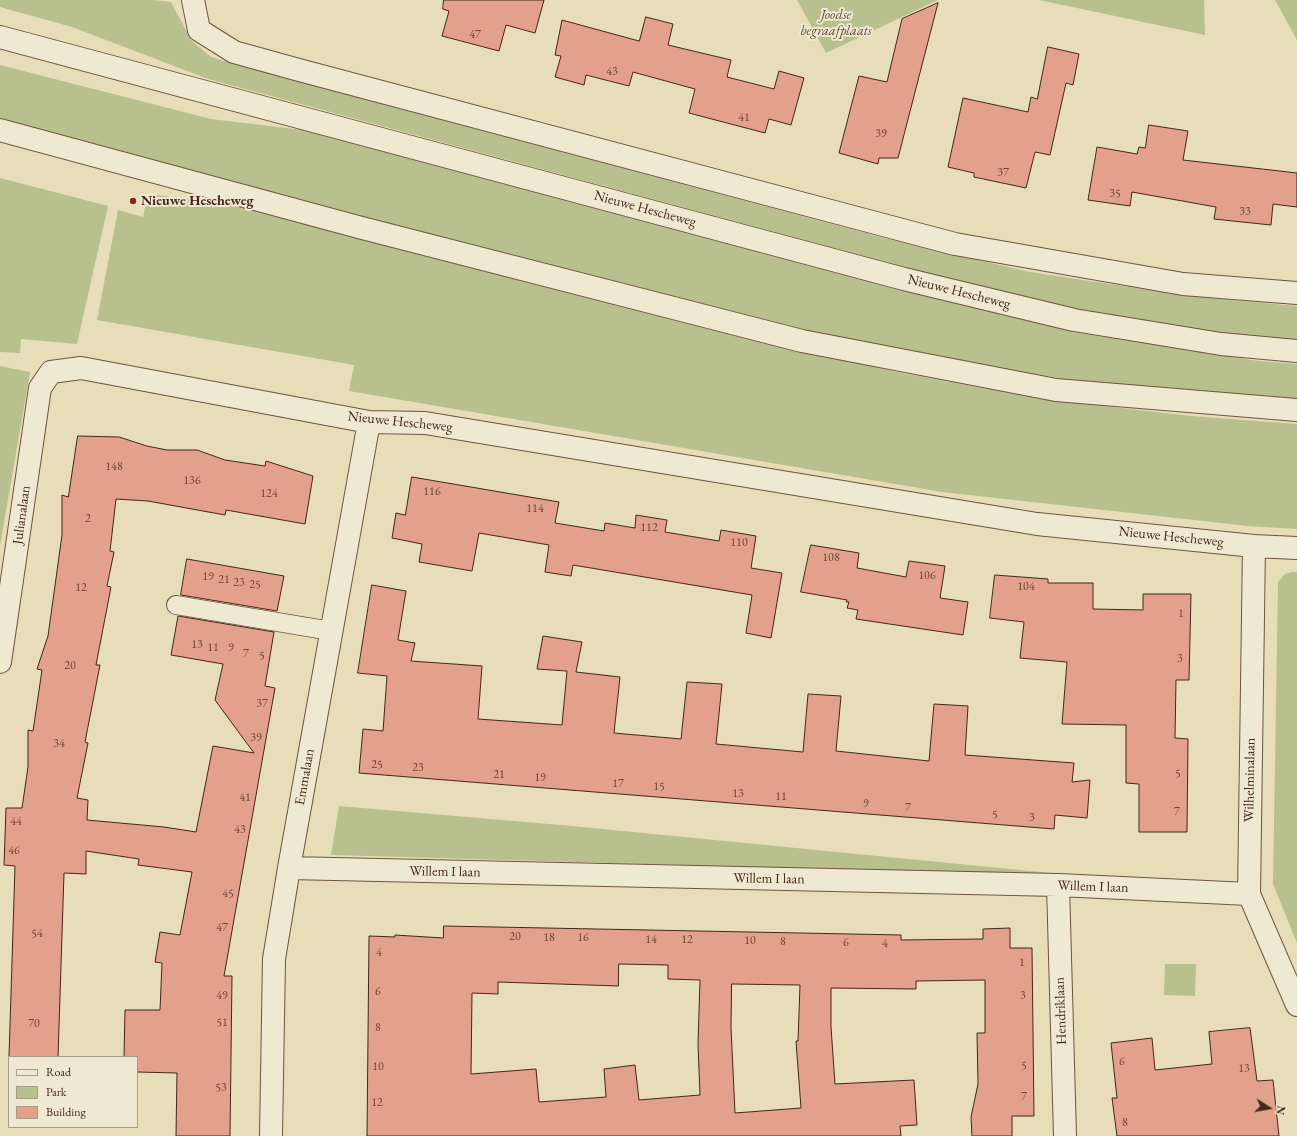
<!DOCTYPE html>
<style>
body{margin:0}
#map{position:relative;width:1297px;height:1136px;overflow:hidden;background:#e8ddb9;font-family:"EB Garamond",serif}
canvas{display:block}
.legend{position:absolute;left:8px;top:1056px;width:130px;height:72px;box-sizing:border-box;background:#f0e9d2;border:1px solid #ac9b88;margin:0;padding:5px 7px;list-style:none;font-size:12px;color:#452618}
.legend li{display:flex;align-items:center;gap:8px;height:20px}
.legend b{width:20px;border:1px solid #ac9b88}
.north{position:absolute;left:1249px;top:1088px;width:40px;height:40px;-webkit-text-stroke:3px #f0e9d2;paint-order:stroke;rotate:101deg;font-size:11px;font-weight:700;line-height:16px;text-align:center;color:#452618}
.north::after{content:'';display:block;margin:auto;width:14px;height:18px;background:#452618;clip-path:polygon(50% 0,100% 100%,50% 72%,0 100%)}
</style>
<div id="map">
<canvas width="1297" height="1136"></canvas>
<ul class="legend">
<li><b style="height:5px;background:#f0e9d2"></b>Road</li>
<li><b style="height:11px;background:#b8c08e"></b>Park</li>
<li><b style="height:11px;background:#e3a08a"></b>Building</li>
</ul>
<div class="north">N</div>
</div>
<script>
const c = document.querySelector('canvas').getContext('2d');
c.lineJoin = 'round';
function paint(path, color) {
  c.fillStyle = color;
  c.fill(path, 'evenodd');
}
function trace(path, color, width, dash) {
  c.strokeStyle = color;
  c.lineWidth = width;
  c.lineCap = dash ? 'butt' : 'round';
  c.setLineDash(dash || []);
  c.stroke(path);
}
function write(font, color, halo, rows, align = 'center') {
  c.font = font + ' "EB Garamond",serif';
  c.lineWidth = 4;
  c.setLineDash([]);
  c.textBaseline = 'middle';
  c.strokeStyle = halo;
  c.fillStyle = color;
  for (const [text, x, y, turn = 0] of rows) {
    c.save();
    c.translate(x, y);
    c.rotate((+turn || 0) * Math.PI / 180);
    c.textAlign = isNaN(turn) ? turn : align;
    if (halo) c.strokeText(text, 0, 0);
    c.fillText(text, 0, 0);
    c.restore();
  }
}
const green = new Path2D(`
 M0,0h153l18,2 21,39 19,16 20,6 653,175 146,34 159,24 108,10v36l-162,-20 -138,-30 -789,-213 -136,-52 -72,-20z
 M797,0h141l-112,53z
 M1039,0h165l1,35z
 M1275,0h22v40z
 M0,65l211,54 118,14 577,158 173,42 180,28 38,3v39l-147,-11 -266,-41 -418,-107 -466,-126z
 M0,178l108,28 -31,138 -56,-5 -1,14 -20,-1z
 M148,194l88,11 356,94 304,73 146,27 150,17 105,8v105l-49,-3 -306,-34 -593,-101 5,-26 -257,-45 21,-110 25,7z
 M0,366l30,6 -30,174z
 M1292,572h5v371l-24,-59 5,-302 7,-8z
 M339,806l233,20 479,47 -126,-1 -594,-17z
 M1165,964h31l-1,32 -31,-1z`);
const building = new Path2D(`
 M444,0h100l-9,33 -29,-8 -7,26 -57,-15 7,-25 -6,-2z
 M938,3l-40,155h-19l-1,6 -39,-11 20,-77 28,6 15,-63z
 M646,17l27,7 -5,21 63,15 -4,17 47,12 5,-18 25,7 -13,47 -22,-6 -4,14 -76,-20 6,-24 -62,-17 -4,14 -43,-11 -2,10 -29,-8 6,-21 -6,-1 7,-35 77,21z
 M1048,47l31,7 -6,31 -7,-2 -16,72 -15,-3 -9,36 -52,-11v-4l-26,-6 15,-69 65,14 3,-15 6,2z
 M1149,125l39,6 -5,29 114,13v34l-24,-3 -2,21 -57,-6 2,-12 -84,-15 -2,14 -42,-6 9,-53 40,7 2,-7 6,1z
 M78,436l41,1 28,9 20,4h30l28,10 40,6 1,-5 47,15 -8,48 -79,-14 -1,5 -77,-14 -32,-2 -6,52 4,1 -7,34 4,1 -15,78h4l-15,77 3,1 -11,55 11,2 -1,20 77,7 32,5 17,-86 41,7 -39,-53 8,-36 -52,-9 7,-39 96,16 -9,54 10,2 -51,288h8l-2,160h-54l1,-63 -40,-1v-15h-13l1,-47h35l2,-47 -7,-1 5,-30 20,3 12,-63 -54,-7 1,-6 -53,-8v23l-22,-1 -6,184h-49l6,-191 -11,-1 2,-57h16l6,-41v-37l5,1 9,-61 -5,-1 11,-33 14,-101v-40l6,2z
 M412,477l147,25 -4,21 49,8 1,-8 30,5 1,-13 31,5 -2,12 54,9 2,-11 35,6 -5,32 31,5 -11,65 -25,-5 6,-38 -179,-30 -2,11 -26,-4 4,-27 -70,-12 -7,38 -53,-9 3,-18 -30,-6 4,-25 9,2z
 M811,545l48,8 -2,15 49,9 3,-16 36,5 -5,32 28,4 -5,33 -107,-16 2,-9 -11,-2 2,-6h-3l1,-2 -46,-8z
 M187,559l97,17 -7,35 -96,-16z
 M995,575l53,4v4h45v26l50,1v-16h48l-2,86h-13l-1,58 13,1 -1,93h-48v-48l-13,-1v-58l-64,-1 5,-62 -47,-4 4,-36 -34,-4z
 M372,585l34,6 -8,49 17,3 -4,18 71,5 -4,53 84,6 5,-54 -30,-2 6,-33 39,6 -6,30 44,5 -6,56 67,6 6,-57 35,2 -6,60 87,8 5,-58 33,2 -5,55 93,10 5,-57 34,2 -3,49 109,8 -2,19 18,-2 -3,38 -32,-3 -1,14 -695,-56 4,-44 20,2 4,-55 -29,-3z
 M444,926l457,9v5l82,-1v-10l27,-1v20h22l2,168h-22v20h-40l-1,-19 7,-33 -1,-51h8v-53l-69,1v8l-85,-1v39l4,57 79,-4 3,45 -17,1 1,10h-534l2,-200 26,1v-2l48,3zM619,964l49,1v14l32,1 -2,64 2,51 -61,5 -4,-35 -31,4 2,28 -67,5 -3,-33 -65,5 1,-81 26,1v-12l120,4zM732,984l68,1 -2,56h-2l5,67 -66,5 -4,-85z
 M1250,1028l7,53 16,-1 6,56h-162l-5,-38h5l-6,-55 41,-5 3,32 57,-6 -3,-32z`);
const service = new Path2D(`
 M176,605l155,26`);
const minor = new Path2D(`
 M193,0l6,30 35,22 65,18 656,174 228,40 114,9
 M1254,546l-5,348 48,111
 M0,662l40,-274 11,-16 30,-4 288,54 56,1 612,101 217,22 43,2
 M289,868l769,17 191,9
 M1058,885l7,251
 M271,1136l3,-177 15,-91 80,-446`);
const tertiary = new Path2D(`
 M0,37l904,242 170,41 147,24 76,7
 M0,130l362,98 440,113 254,49 241,20`);
const markers = [
 [133,201,4,"#8f2418"]
];
const numberNames = [
 ["47",475,35],
 ["43",612,72],
 ["41",744,118],
 ["39",881,134],
 ["37",1003,173],
 ["35",1115,194],
 ["33",1245,212],
 ["148",114,467],
 ["136",192,481],
 ["116",432,492],
 ["124",269,494],
 ["114",535,509],
 ["2",88,519],
 ["112",649,528],
 ["110",739,543],
 ["108",831,558],
 ["106",927,576],
 ["19",208,577],
 ["21",224,580],
 ["23",239,583],
 ["25",255,585],
 ["104",1026,587],
 ["12",81,588],
 ["1",1181,614],
 ["13",197,645],
 ["11",213,648],
 ["9",231,648],
 ["7",246,654],
 ["5",262,656],
 ["3",1180,659],
 ["20",70,666],
 ["37",262,704],
 ["39",256,738],
 ["34",59,744],
 ["25",377,765],
 ["23",418,768],
 ["5",1178,774],
 ["21",499,775],
 ["19",540,778],
 ["17",618,784],
 ["15",659,787],
 ["13",738,794],
 ["11",781,797],
 ["41",245,798],
 ["9",866,804],
 ["7",908,808],
 ["7",1177,812],
 ["5",995,815],
 ["3",1032,818],
 ["44",16,822],
 ["43",240,830],
 ["46",14,851],
 ["45",228,894],
 ["47",222,928],
 ["54",37,934],
 ["20",515,937],
 ["18",549,938],
 ["16",583,938],
 ["14",651,940],
 ["12",687,940],
 ["10",750,941],
 ["8",783,942],
 ["6",846,943],
 ["4",885,944],
 ["4",379,953],
 ["1",1022,963],
 ["6",378,992],
 ["49",222,996],
 ["3",1023,996],
 ["51",222,1023],
 ["70",34,1024],
 ["8",378,1028],
 ["6",1122,1062],
 ["5",1024,1066],
 ["10",378,1067],
 ["13",1244,1069],
 ["53",221,1088],
 ["7",1024,1097],
 ["12",377,1103],
 ["8",1125,1123]
];
const parkNames = [
 ["Joodse",836,15],
 ["begraafplaats",836,31]
];
const poiNames = [
 ["Nieuwe Hescheweg",141,201]
];
const streetNames = [
 ["Nieuwe Hescheweg",645,209,15],
 ["Nieuwe Hescheweg",959,292,14],
 ["Nieuwe Hescheweg",400,422,6],
 ["Julianalaan",22,515,-82],
 ["Nieuwe Hescheweg",1171,537,6],
 ["Emmalaan",305,777,-80],
 ["Wilhelminalaan",1250,780,-89],
 ["Willem I laan",445,872,1],
 ["Willem I laan",769,879,1],
 ["Willem I laan",1093,887,2],
 ["Hendriklaan",1061,1011,-92]
];
paint(green, '#b8c08e');
paint(building, '#e3a08a');
trace(building, '#452618', 1);
trace(service, '#6e5440', 20);
trace(minor, '#6e5440', 24);
trace(tertiary, '#6e5440', 24);
trace(service, '#f0e9d2', 18);
trace(minor, '#f0e9d2', 22);
trace(tertiary, '#f0e9d2', 22);
for (const [x, y, r, color] of markers) {
  const dot = new Path2D();
  dot.arc(x, y, r, 0, 2 * Math.PI);
  c.fillStyle = color;
  c.fill(dot);
  trace(dot, '#f0e9d2', 1.5);
}
write('12px', '#6c4434', null, numberNames);
write('italic 14px', '#624c36', '#f0e9d2', parkNames);
write('bold 14px', '#452618', '#f0e9d2', poiNames, 'left');
write('14px', '#452618', '#f0e9d2', streetNames);
</script>
